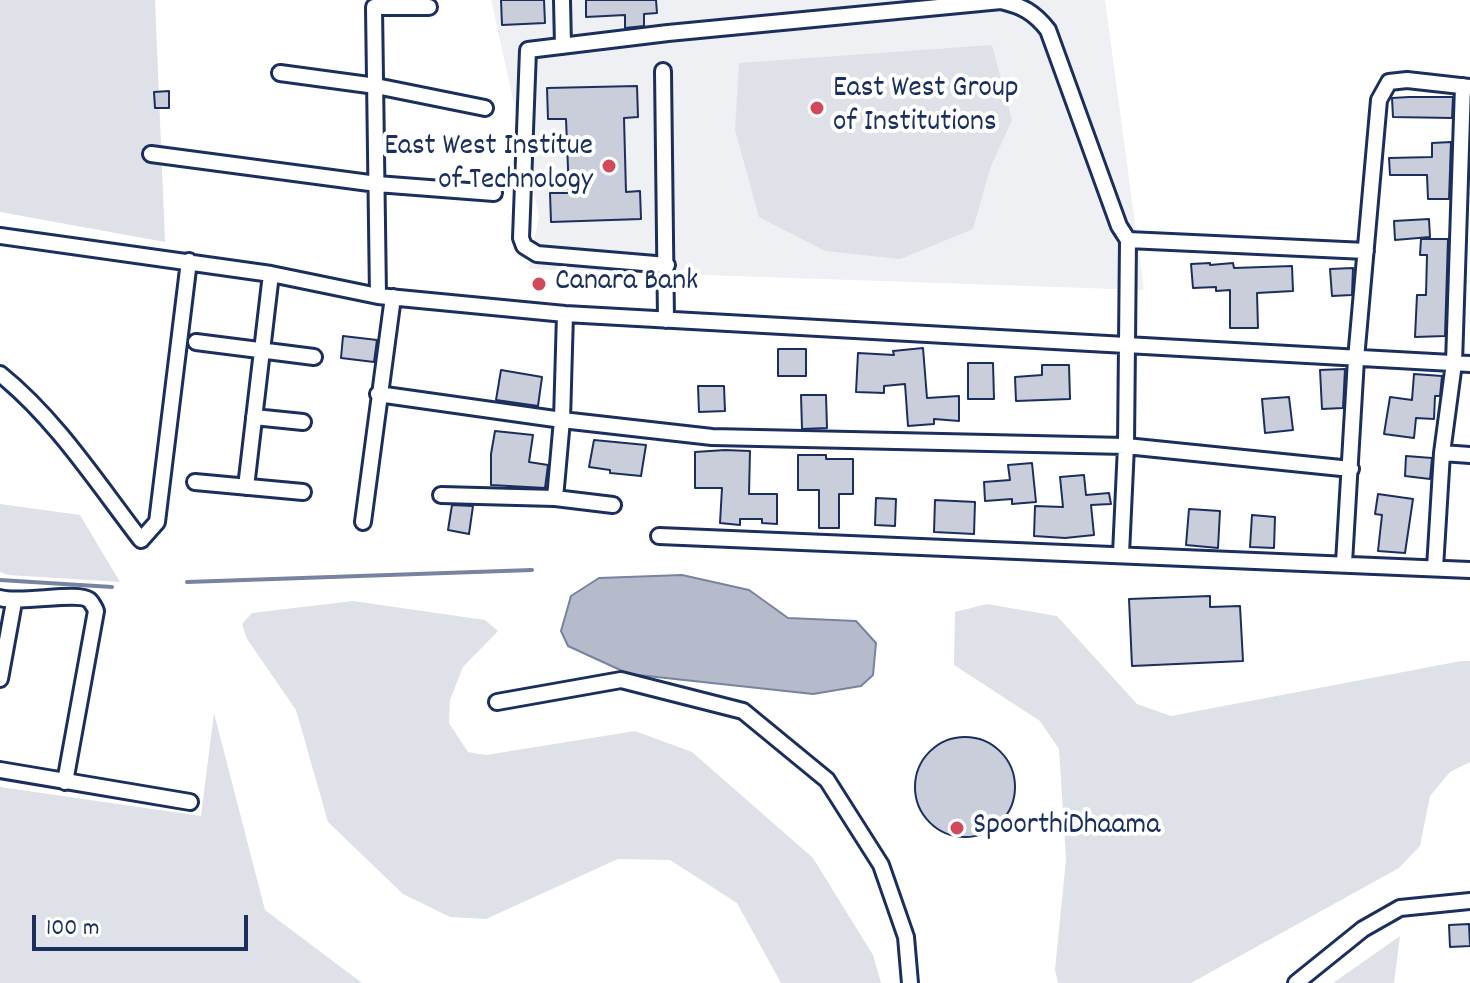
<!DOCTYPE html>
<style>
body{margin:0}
#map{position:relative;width:1470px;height:983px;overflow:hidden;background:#fff;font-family:Dekko,sans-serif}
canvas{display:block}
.scale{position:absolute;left:32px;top:915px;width:216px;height:36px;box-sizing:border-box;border:4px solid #1b2f5e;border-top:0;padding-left:10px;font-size:24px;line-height:28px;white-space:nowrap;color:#1b2f5e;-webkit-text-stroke:6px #fff;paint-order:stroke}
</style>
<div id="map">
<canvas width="1470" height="983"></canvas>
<div class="scale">100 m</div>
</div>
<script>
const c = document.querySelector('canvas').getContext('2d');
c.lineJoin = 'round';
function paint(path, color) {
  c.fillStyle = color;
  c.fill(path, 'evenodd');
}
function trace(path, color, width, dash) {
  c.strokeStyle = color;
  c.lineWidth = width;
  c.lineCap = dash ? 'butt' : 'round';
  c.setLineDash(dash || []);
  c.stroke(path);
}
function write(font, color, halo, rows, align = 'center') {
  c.font = font + ' Dekko,sans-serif';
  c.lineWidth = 8;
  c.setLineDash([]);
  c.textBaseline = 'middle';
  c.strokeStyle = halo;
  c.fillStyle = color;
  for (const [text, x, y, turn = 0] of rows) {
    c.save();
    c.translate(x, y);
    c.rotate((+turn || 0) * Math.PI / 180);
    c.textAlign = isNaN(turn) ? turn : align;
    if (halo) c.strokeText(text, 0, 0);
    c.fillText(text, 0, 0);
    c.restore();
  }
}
const built = new Path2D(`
 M491,0h614l39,290 -616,-21 11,-52z`);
const green = new Path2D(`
 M0,0h155l10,242 -165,-30z
 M992,45l20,75 -21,46 -18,63 -73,30 -75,-8 -66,-34 -24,-87 4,-67z
 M0,504l80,11 40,67 -112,-7 -8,-3z
 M353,601l132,19 13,11 -35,36 -13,33 -1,23 19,29 18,3 149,-24 57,21 121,106 60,97 8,28h-100l-44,-80 -67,-43 -52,-1 -132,60 -36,-2 -47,-23 -75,-72 -32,-112 -49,-71 -5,-15 10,-11z
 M987,604l70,12 80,88 34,12 290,-55h9v101l-20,10 -20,24 -10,50 -21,22 -208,115h-133l-3,-13 11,-111 -7,-110 -19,-28 -86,-56 1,-53z
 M214,713l51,197 97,73h-362v-196l201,29z
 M1400,936l-6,47h-61z`);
const water = new Path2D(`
 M682,575l67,15 39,28 68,3 20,22 -3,32 -12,11 -48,8 -184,-20 -61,-28 -7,-15 10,-35 28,-18z`);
const stream = new Path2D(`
 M0,580l112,7
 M187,582l345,-12`);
const building = new Path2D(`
 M501,0h43l1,23 -43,2z
 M586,0h70l1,13 -13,1v12l-19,2v-13l-39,2z
 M637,86l1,31 -14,1 2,74 14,-1 1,28 -90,3 -1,-29h19l-3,-74h-18l-1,-31z
 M169,91v17h-14l-1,-16z
 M1409,97h44l-1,21 -59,-1 -1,-19z
 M1451,142l-2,57h-21l-1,-24h-37l-1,-17 43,-1v-14z
 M1429,219l1,18 -35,3 -1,-19z
 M1421,239h27l-3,97 -30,1 2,-42h9l1,-40h-7z
 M1210,263v2l23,-2 1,5 58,-2 1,25 -36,2 1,35h-28v-38l-14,1v-4l-23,1 -2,-24z
 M1353,268l-1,27 -20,1 -2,-27z
 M343,336l34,4 -3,22 -33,-4z
 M923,348l4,50 32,-2v25l-25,-2v5l-26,2 -3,-42 -21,2v7l-28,-1 2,-39 36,2 -1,-4z
 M778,349h28v27h-28z
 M968,363h25l1,36h-26z
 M1042,365h27l1,34 -54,2 -1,-24 27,-2z
 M1345,369l-2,39 -21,1 -2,-39z
 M501,370l41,7 -4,29 -42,-6z
 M1414,374l28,2 -2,20h-5l-1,23 -18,-1 -2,20 -30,-4 6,-37 22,3z
 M698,386h26l1,25 -26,1z
 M801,395h25l1,33 -25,1z
 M1289,397l4,33 -28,3 -3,-34z
 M495,431l38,4 -4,27 19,3 -3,23 -54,-3v-31z
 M594,440l52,5 -5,31 -31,-3v-3l-21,-3z
 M725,450l25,1 -1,43h28v30l-15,-1v-4h-22v6l-20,-2 2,-35h-27v-36z
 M798,455h28v4h27v35h-14v34h-20v-38h-21z
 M1406,456l26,2 -2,21 -25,-3z
 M1032,463l4,39 -24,2v-5l-27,2 -1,-19 26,-2 -2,-15z
 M1084,475l2,20 23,-2 2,11 -20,1 3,30 -29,3 -31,-2 1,-30 28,1 -3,-30z
 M1378,494l35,5 -8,54 -27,-2 4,-36 -7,-1z
 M876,498l20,1 -1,27 -20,-1z
 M935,500l40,2 -1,32 -40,-2z
 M452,505l21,1 -4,28 -21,-4z
 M1189,509l31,2 -2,37 -32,-3z
 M1252,515l23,2 -1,31 -24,-1z
 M1210,596v11l30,-1 3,55 -111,5 -3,-67z
 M915 787a50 50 0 1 1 100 0a50 50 0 1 1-100 0Z
 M1469,924l1,22 -20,1 -1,-22z`);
const minor = new Path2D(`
 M562,0l1,46
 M663,71l3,249
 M280,73l96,13 109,22
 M151,154l226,30 117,9
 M0,236l271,38 107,22 187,18 905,50
 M1128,240l238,11
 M667,265l-130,-11 -13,-8 -3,-8 7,-188 140,-17 333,-32c21,5 33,11 47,29l71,196 9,14 -2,206 -5,108
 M378,296l-4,-289h55
 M196,342l118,15
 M0,374c56,45 97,109 141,166l16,-18 32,-261
 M378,394l184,26 150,17 414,9 225,23
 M254,417l49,5
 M1442,453l28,2
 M195,482l108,10
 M246,487l25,-213
 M441,495l114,3 58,7
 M555,498l7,-78 3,-106
 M363,522l30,-225
 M659,536l811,34
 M1344,563l12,-204 23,-259 10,-18 18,-2 63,7
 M1435,568l7,-115 12,-90 9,-277
 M0,598c21,6 78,-7 89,2 2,1 7,10 7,11l-31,171
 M0,679l14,-77
 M497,702l124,-22 122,31 84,69 54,85 25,72 4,46
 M0,770l190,32
 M1296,983l67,-54 37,-21 70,-7`);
const markers = [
 [817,108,8,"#d1495b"],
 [609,166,8,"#d1495b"],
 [539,284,8,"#d1495b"],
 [957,828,8,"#d1495b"]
];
const poiNames = [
 ["East West Group",833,91],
 ["of Institutions",833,125],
 ["East West Institue",593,149,"right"],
 ["of Technology",593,183,"right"],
 ["Canara Bank",555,284],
 ["SpoorthiDhaama",973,828]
];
paint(built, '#eff0f4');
paint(green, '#dee1e7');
paint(water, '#b5bbca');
trace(water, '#77839f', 2);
trace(stream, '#77839f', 4);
paint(building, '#caceda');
trace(building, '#1b2f5e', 2);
trace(minor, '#1b2f5e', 20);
trace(minor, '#fff', 14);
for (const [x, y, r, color] of markers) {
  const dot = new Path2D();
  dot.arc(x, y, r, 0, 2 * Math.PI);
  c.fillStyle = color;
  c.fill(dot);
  trace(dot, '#fff', 3);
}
write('30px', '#1b2f5e', '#fff', poiNames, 'left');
</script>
